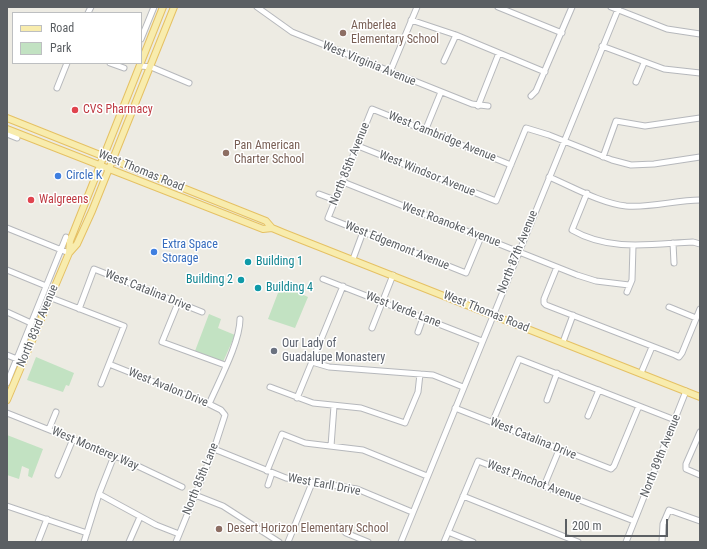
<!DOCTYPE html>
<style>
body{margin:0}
#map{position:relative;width:707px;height:549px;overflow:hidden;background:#edebe3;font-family:"Roboto Condensed",sans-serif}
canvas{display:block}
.frame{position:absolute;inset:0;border:8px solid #5b5f63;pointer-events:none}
.legend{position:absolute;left:12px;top:12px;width:130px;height:52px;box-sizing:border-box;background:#fff;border:1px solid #bdbfc1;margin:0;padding:5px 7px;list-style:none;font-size:12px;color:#5b5f63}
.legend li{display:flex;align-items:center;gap:8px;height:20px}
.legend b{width:20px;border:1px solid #bdbfc1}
.scale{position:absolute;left:565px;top:519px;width:103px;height:18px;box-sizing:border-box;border:2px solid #5b5f63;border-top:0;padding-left:5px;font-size:12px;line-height:14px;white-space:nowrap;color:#5b5f63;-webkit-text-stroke:3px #fff;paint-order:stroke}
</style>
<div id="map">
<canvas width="707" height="549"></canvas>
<div class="frame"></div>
<ul class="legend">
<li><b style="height:5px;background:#f8ecad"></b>Road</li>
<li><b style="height:11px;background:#c2e2c2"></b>Park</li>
</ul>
<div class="scale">200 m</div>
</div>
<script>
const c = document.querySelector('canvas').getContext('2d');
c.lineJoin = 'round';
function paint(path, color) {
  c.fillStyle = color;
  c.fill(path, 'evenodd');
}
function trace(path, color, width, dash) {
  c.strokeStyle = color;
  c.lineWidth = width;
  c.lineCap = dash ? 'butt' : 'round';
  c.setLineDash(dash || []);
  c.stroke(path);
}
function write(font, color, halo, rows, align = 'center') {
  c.font = font + ' "Roboto Condensed",sans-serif';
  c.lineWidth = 3;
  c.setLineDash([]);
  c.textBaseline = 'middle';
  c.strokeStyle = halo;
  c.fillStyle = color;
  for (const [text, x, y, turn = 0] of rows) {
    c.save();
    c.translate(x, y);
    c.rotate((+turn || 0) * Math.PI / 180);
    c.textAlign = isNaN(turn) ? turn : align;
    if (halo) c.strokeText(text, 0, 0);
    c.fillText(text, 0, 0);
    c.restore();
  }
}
const green = new Path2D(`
 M281,285l27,12 -13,31 -27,-9z
 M209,314l12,5 -3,9 17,7 -12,27 -28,-11z
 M36,357l38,16 -5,13 -3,-1 -3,7 -36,-12z
 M7,435l36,14 -11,29 -4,-2 1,-7 -7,-3 -3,13 -12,-4z`);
const minor = new Path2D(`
 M257,7l35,25 180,72 16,2
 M498,7l64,26
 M611,7l56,22 33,5
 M88,13l3,-6
 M411,20l45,15 89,37
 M141,39l13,-32
 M602,46l62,23 36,4
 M444,61l12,-26
 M110,63l14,5
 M141,66l10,1 38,16
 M390,72l27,-65
 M636,82l8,-19
 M57,88l10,-25
 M531,96l5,-5 36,-84
 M478,106l21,-53
 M425,131l16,-39
 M7,134l10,4
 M358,146l138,55 30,-73 23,7 63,25 19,5 23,-1 46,-7
 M603,157l13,-36 29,5 55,-8
 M549,177c24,10 51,26 77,29 25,2 50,-6 74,-6
 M343,182l234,93 19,6 33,4
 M587,193l-15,37c38,22 80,14 121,12l7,2
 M319,194l16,6
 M7,228l62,25
 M481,237l-15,36 -138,-55 44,-109 139,56
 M673,243l1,20
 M353,259l10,-27
 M557,267l-13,32v4l2,2 129,50 4,2 3,-4 18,-44
 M7,270l39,16
 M323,279l159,62
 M627,292l5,-12 1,-34
 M49,297l75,29 -23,58
 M178,303l-16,39 63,23
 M669,307l27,11
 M79,309l15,-40 108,43
 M7,312l24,11
 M372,328l21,-53
 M418,332l5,-14
 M563,342l10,-27
 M7,355l10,4
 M312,362l17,5 104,8 30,12
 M109,364l100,40 12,6 4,5 -11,34 -38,93
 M641,373l11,-26
 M7,383l59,-146
 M270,387l43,16 48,5 44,15 13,-31 2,-18
 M297,398l46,-112
 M547,400l10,-27
 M209,404c10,-23 31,-62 31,-85
 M455,408l156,61 3,-3 25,-60
 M7,413l118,47 57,27
 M588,416l11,-26
 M492,423l27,-64 156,61
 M49,429l7,-17
 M700,432l-14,32v5l14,6
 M331,446l3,-40
 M214,449l72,29 71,11 55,23
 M267,471l15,-37 23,9 58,7 64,26
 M58,475l15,-36
 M268,485l4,-12
 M544,486l15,-36
 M99,494l57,31 23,9
 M195,495l28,11 56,36
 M463,496l115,46
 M7,506l80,27
 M340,527l6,6 22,9
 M448,532l25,10
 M38,542l9,-23
 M84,542l15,-48 15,-38
 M129,542l11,-25
 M288,542l24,-59
 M401,542l218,-535
 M444,542l34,-81 156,60
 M626,542l60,-151
 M662,542l1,-18 6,-14 31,11`);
const major = new Path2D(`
 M7,118l259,103 6,7 12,5 416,164
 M7,129l256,100 9,-1
 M69,253l8,-9 15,-33 82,-204
 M7,400l62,-147 1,-12 93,-234`);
const markers = [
 [343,33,4,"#8d6e63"],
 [75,110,4,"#e0444e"],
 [226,153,4,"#8d6e63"],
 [58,176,4,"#3f7fe0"],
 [31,200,4,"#e0444e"],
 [154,252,4,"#3f7fe0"],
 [248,262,4,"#0f9aa8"],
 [241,280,4,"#0f9aa8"],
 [258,288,4,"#0f9aa8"],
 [274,351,4,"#6b7280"],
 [219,529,4,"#8d6e63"]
];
const educationNames = [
 ["Amberlea",351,26],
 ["Elementary School",351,40],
 ["Pan American",234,146],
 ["Charter School",234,160],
 ["Desert Horizon Elementary School",227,529]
];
const streetNames = [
 ["West Virginia Avenue",369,64,22],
 ["West Cambridge Avenue",442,137,22],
 ["North 85th Avenue",350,164,-68],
 ["West Thomas Road",141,171,22],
 ["West Windsor Avenue",427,174,22],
 ["West Roanoke Avenue",451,225,21],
 ["West Edgemont Avenue",397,246,22],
 ["North 87th Avenue",518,252,-68],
 ["West Catalina Drive",148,291,22],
 ["West Verde Lane",403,310,21],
 ["West Thomas Road",486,312,22],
 ["North 83rd Avenue",38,326,-67],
 ["West Avalon Drive",168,388,22],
 ["West Catalina Drive",533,439,22],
 ["West Monterey Way",95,449,23],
 ["North 89th Avenue",661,456,-68],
 ["North 85th Lane",201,479,-68],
 ["West Pinchot Avenue",534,482,21],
 ["West Earll Drive",324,485,11]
];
const healthNames = [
 ["CVS Pharmacy",83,110],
 ["Walgreens",39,200]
];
const shopNames = [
 ["Circle K",66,176],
 ["Extra Space",162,245],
 ["Storage",162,259]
];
const cultureNames = [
 ["Building 1",256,262],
 ["Building 2",233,280,"right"],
 ["Building 4",266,288]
];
const worshipNames = [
 ["Our Lady of",282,344],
 ["Guadalupe Monastery",282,358]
];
paint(green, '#c2e2c2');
trace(minor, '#b6b8bc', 7);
trace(major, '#e5c164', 8);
trace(minor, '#fff', 5);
trace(major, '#f8ecad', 6);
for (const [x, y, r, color] of markers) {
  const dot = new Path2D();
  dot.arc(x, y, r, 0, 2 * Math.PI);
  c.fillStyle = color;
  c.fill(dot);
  trace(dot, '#fff', 1.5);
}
write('12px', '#785e54', '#fff', educationNames, 'left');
write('12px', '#5b5f63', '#fff', streetNames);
write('12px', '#be3a42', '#fff', healthNames, 'left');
write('12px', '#366cbe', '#fff', shopNames, 'left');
write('12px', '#0d838f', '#fff', cultureNames, 'left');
write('12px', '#5b616d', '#fff', worshipNames, 'left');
</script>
